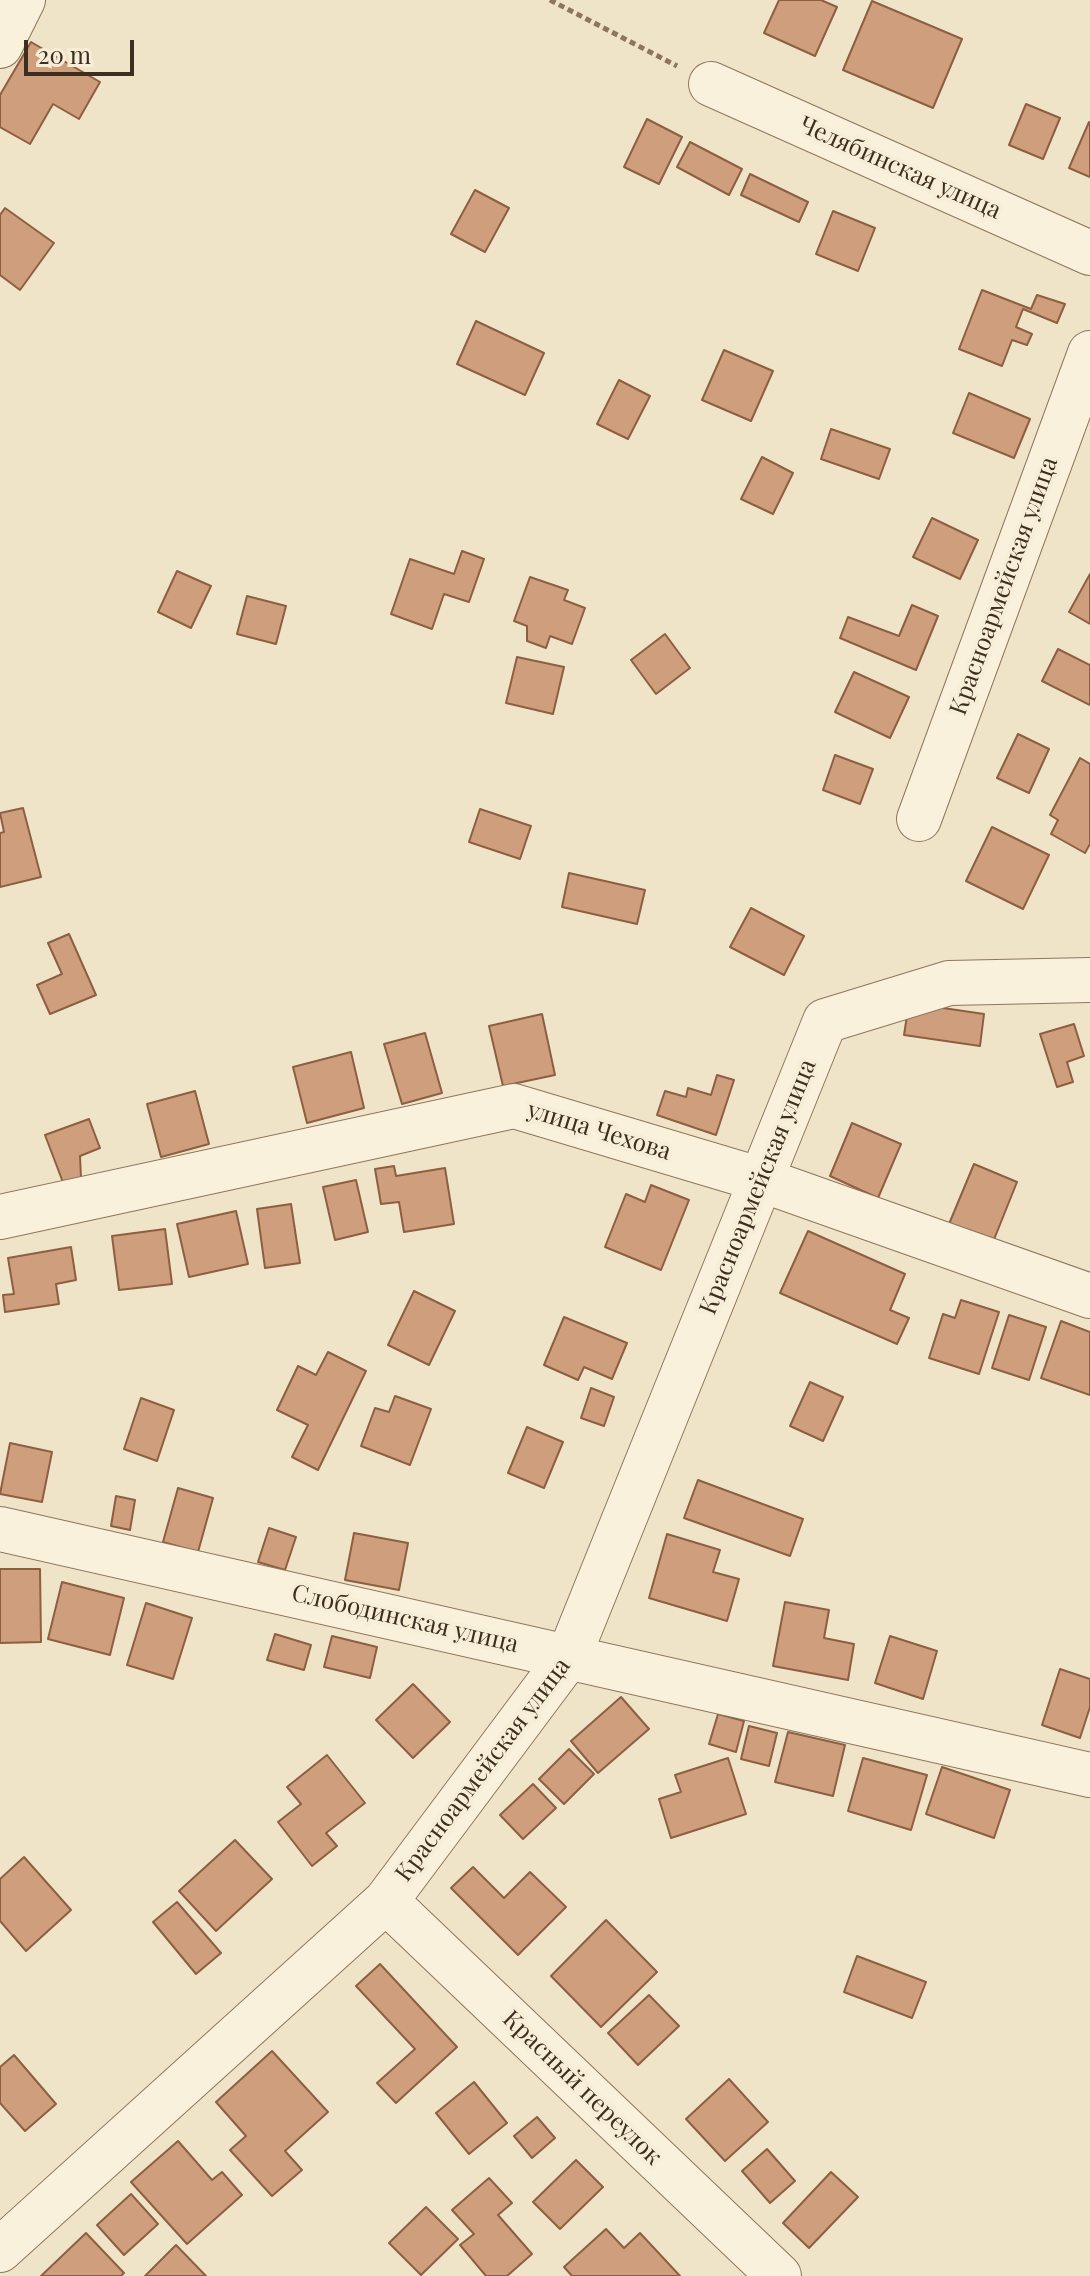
<!DOCTYPE html>
<meta charset="utf-8">
<style>
body{margin:0}
#map{position:relative;width:1090px;height:2276px;overflow:hidden;background:#f0e4c8;font-family:"Playfair Display",serif}
canvas{display:block}
.scale{position:absolute;left:24px;top:40px;width:110px;height:36px;box-sizing:border-box;border:4px solid #3d2e20;border-top:0;padding-left:10px;font-size:24px;line-height:28px;white-space:nowrap;color:#3d2e20;-webkit-text-stroke:6px #f7eed8;paint-order:stroke}
</style>
<div id="map">
<canvas width="1090" height="2276"></canvas>
<div class="scale">20 m</div>
</div>
<script>
const c = document.querySelector('canvas').getContext('2d');
c.lineJoin = 'round';
function paint(path, color) {
  c.fillStyle = color;
  c.fill(path, 'evenodd');
}
function trace(path, color, width, dash) {
  c.strokeStyle = color;
  c.lineWidth = width;
  c.lineCap = dash ? 'butt' : 'round';
  c.setLineDash(dash || []);
  c.stroke(path);
}
function write(font, color, halo, rows, align = 'center') {
  c.font = font + ' "Playfair Display",serif';
  c.lineWidth = 8;
  c.setLineDash([]);
  c.textBaseline = 'middle';
  c.strokeStyle = halo;
  c.fillStyle = color;
  for (const [text, x, y, turn = 0] of rows) {
    c.save();
    c.translate(x, y);
    c.rotate((+turn || 0) * Math.PI / 180);
    c.textAlign = isNaN(turn) ? turn : align;
    if (halo) c.strokeText(text, 0, 0);
    c.fillText(text, 0, 0);
    c.restore();
  }
}
const building = new Path2D(`
 M779,0h42l16,7 -22,49 -51,-23z
 M872,1l90,38 -29,69 -90,-38z
 M31,42l69,40 -21,37 -26,-15 -23,40 -30,-17v-32z
 M1026,104l34,14 -17,41 -34,-14z
 M647,119l35,18 -23,47 -35,-17z
 M1089,122l1,1v54l-21,-9z
 M690,142l52,27 -13,26 -52,-28z
 M750,174l58,28 -9,20 -58,-27z
 M475,190l34,18 -24,44 -34,-18z
 M5,208l49,35 -34,47 -20,-15v-60z
 M833,211l42,17 -17,43 -42,-17z
 M982,290l49,19 6,-14 28,9 -8,19 -34,-14 -7,18 16,7 -5,11 -15,-5 -10,26 -43,-17z
 M476,321l68,32 -19,42 -68,-31z
 M724,350l49,21 -22,50 -49,-21z
 M619,380l31,16 -22,43 -31,-15z
 M969,393l61,26 -16,39 -61,-25z
 M831,429l59,20 -11,30 -58,-20z
 M762,457l31,16 -20,41 -32,-15z
 M932,518l46,22 -18,39 -47,-22z
 M462,551l22,8 -15,43 -25,-8 -12,35 -41,-15 19,-55 44,15z
 M177,571l34,15 -20,42 -33,-16z
 M1090,574v50l-21,-12z
 M530,577l38,13 -4,10 21,8 -13,36 -22,-8 -4,12 -19,-7v-15l-13,-5z
 M247,596l39,10 -10,38 -39,-10z
 M912,605l26,11 -22,54 -76,-32 8,-21 51,19z
 M665,634l25,34 -34,26 -25,-34z
 M1058,649l32,16v40l-48,-24z
 M517,657l47,10 -11,47 -47,-11z
 M854,672l55,25 -19,41 -55,-26z
 M1018,734l31,15 -20,44 -32,-15z
 M835,755l38,14 -13,35 -37,-14z
 M1080,758l10,6v80l-5,9 -34,-19 7,-14 -8,-5z
 M23,808l18,69 -41,10v-54l4,-1 -4,-19z
 M480,809l51,17 -11,33 -51,-17z
 M992,827l57,28 -26,54 -57,-28z
 M569,873l76,17 -8,34 -75,-17z
 M751,908l53,28 -20,39 -54,-28z
 M69,934l27,61 -46,19 -13,-29 25,-11 -14,-31z
 M909,1003l75,11 -4,32 -76,-11z
 M542,1014l13,61 -52,11 -14,-60z
 M1074,1024l10,32 -17,6 6,20 -16,5 -17,-53z
 M425,1033l17,60 -40,11 -18,-60z
 M351,1052l13,56 -57,15 -14,-56z
 M717,1075l17,5 -18,55 -59,-20 8,-24 21,6 2,-9 23,7z
 M195,1091l14,53 -48,13 -14,-53z
 M89,1119l11,29 -20,8 1,22 -17,7 -19,-50z
 M852,1123l49,21 -23,54 -48,-22z
 M974,1164l43,18 -24,60 -44,-18z
 M394,1166l2,10 49,-8 9,56 -50,8 -5,-30 -18,2 -6,-35z
 M356,1180l12,52 -33,8 -12,-53z
 M651,1185l38,15 -28,70 -56,-23 21,-53 19,8z
 M291,1204l9,59 -35,5 -8,-59z
 M236,1211l12,53 -59,13 -12,-53z
 M165,1229l7,55 -53,6 -7,-54z
 M808,1231l97,43 -15,36 19,8 -12,26 -117,-51z
 M71,1247l5,33 -20,4 3,20 -54,8 -2,-17 11,-1 -6,-36z
 M414,1291l41,20 -26,54 -41,-20z
 M961,1300l38,12 -20,62 -50,-16 14,-44 12,4z
 M1009,1315l37,12 -17,53 -37,-12z
 M564,1317l63,26 -15,36 -28,-12 -6,13 -34,-15z
 M1061,1321l29,11v63l-49,-17z
 M328,1352l38,19 -48,99 -26,-13 16,-32 -31,-15 21,-44 18,9z
 M810,1382l33,15 -20,44 -33,-15z
 M591,1388l23,9 -10,29 -23,-8z
 M395,1396l36,13 -21,56 -49,-19 14,-38 14,4z
 M141,1398l33,12 -17,51 -33,-12z
 M527,1427l36,15 -19,46 -36,-15z
 M10,1443l42,9 -10,50 -42,-8z
 M698,1480l105,39 -13,37 -106,-38z
 M178,1488l35,10 -15,54 -35,-10z
 M116,1496l19,4 -5,30 -19,-4z
 M269,1528l27,9 -11,33 -27,-8z
 M354,1533l54,10 -9,47 -54,-10z
 M667,1534l53,16 -7,22 26,7 -12,42 -78,-23z
 M0,1569h40l1,73 -41,1z
 M62,1582l62,16 -14,57 -62,-16z
 M785,1602l44,8 -5,28 30,6 -6,36 -75,-14z
 M146,1603l46,15 -19,61 -46,-14z
 M275,1634l36,11 -7,25 -37,-10z
 M332,1636l45,11 -7,31 -46,-11z
 M890,1636l47,15 -14,48 -48,-16z
 M1060,1669l30,10v28l-10,31 -38,-13z
 M413,1684l37,38 -37,36 -37,-38z
 M621,1697l28,32 -51,44 -27,-32z
 M718,1714l26,7 -8,31 -27,-8z
 M749,1726l28,7 -8,33 -28,-7z
 M788,1732l57,13 -12,51 -58,-14z
 M569,1749l25,25 -30,30 -25,-25z
 M327,1755l38,48 -39,30 11,13 -25,20 -34,-44 23,-18 -14,-17z
 M728,1758l18,56 -75,24 -12,-39 22,-7 -6,-17z
 M863,1758l64,17 -16,55 -63,-19z
 M942,1767l68,23 -16,48 -68,-24z
 M533,1784l23,24 -33,31 -23,-24z
 M235,1840l37,39 -56,52 -37,-40z
 M24,1857l47,53 -45,41 -26,-30v-42z
 M473,1867l31,31 26,-26 36,35 -48,48 -67,-67z
 M177,1902l44,51 -25,21 -43,-52z
 M606,1920l51,52 -56,55 -50,-51z
 M857,1956l69,26 -14,36 -68,-26z
 M380,1964l77,83 -61,56 -19,-20 38,-34 -59,-63z
 M649,1995l30,31 -41,39 -30,-32z
 M272,2051l56,61 -43,39 17,19 -30,26 -42,-46 16,-14 -30,-34z
 M14,2055l42,49 -31,27 -25,-28v-36z
 M729,2079l39,43 -43,39 -39,-42z
 M474,2082l33,41 -38,31 -33,-41z
 M537,2117l18,21 -23,20 -18,-22z
 M178,2141l34,39 10,-8 20,23 -55,49 -56,-62z
 M767,2149l28,32 -25,22 -28,-32z
 M576,2160l27,27 -43,42 -27,-27z
 M831,2172l27,25 -49,51 -26,-25z
 M489,2178l23,25 -14,12 34,39 -25,22h-21l-26,-31 14,-11 -22,-24z
 M131,2194l27,30 -34,31 -27,-30z
 M426,2207l32,32 -37,36 -32,-32z
 M606,2229l18,19 16,-15 40,43h-108l-8,-9z
 M86,2233l38,40 -3,3h-80z
 M176,2245l30,31h-61z`);
const path = new Path2D(`
 M550,0l127,66`);
const minor = new Path2D(`
 M0,46l23,-46
 M711,84l379,169
 M919,819l171,-466
 M0,1217l514,-111 248,74 328,116
 M0,1529l1090,246
 M386,1901l393,375
 M0,2250l386,-349 183,-245 256,-635 124,-38 141,-3`);
const streetNames = [
 ["Челябинская улица",900,168,24],
 ["Красноармейская улица",1004,586,-70],
 ["улица Чехова",599,1131,17],
 ["Красноармейская улица",758,1187,-68],
 ["Слободинская улица",405,1619,13],
 ["Красноармейская улица",483,1770,-53],
 ["Красный переулок",582,2088,44]
];
paint(building, '#cf9f7d');
trace(building, '#8d5f41', 2);
trace(minor, '#8d765c', 46);
trace(path, '#8d765c', 5, [6, 4]);
trace(minor, '#faf1dc', 44);
write('24px', '#3d2e20', '#f7eed8', streetNames);
</script>
